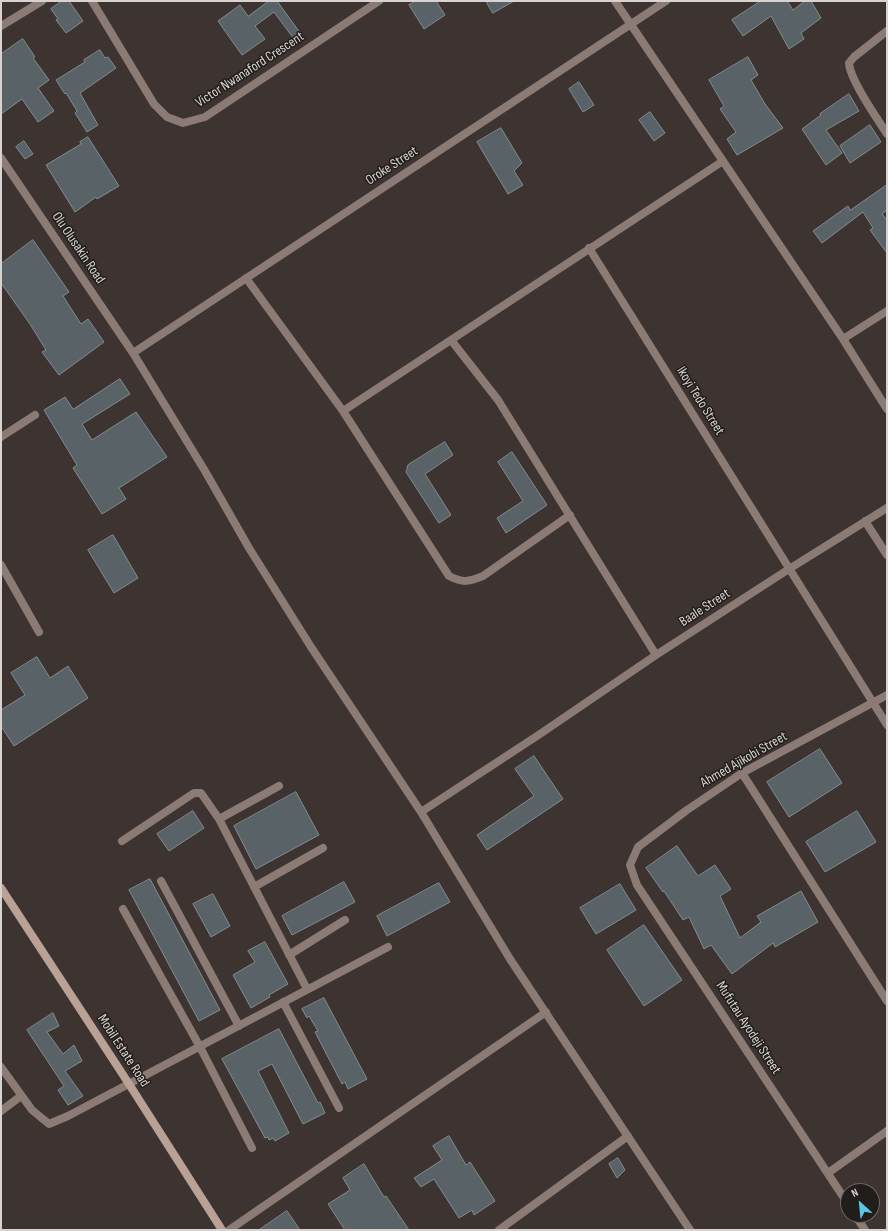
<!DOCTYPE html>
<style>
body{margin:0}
#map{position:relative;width:888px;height:1231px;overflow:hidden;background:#3d3431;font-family:"Sofia Sans Condensed",sans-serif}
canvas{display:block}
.frame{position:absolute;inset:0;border:2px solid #d8d3d0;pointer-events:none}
.north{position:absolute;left:840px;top:1183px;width:40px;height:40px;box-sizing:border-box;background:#211d1b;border:1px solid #6a6663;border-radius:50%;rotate:333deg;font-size:11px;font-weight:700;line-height:16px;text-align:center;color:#d8d3d0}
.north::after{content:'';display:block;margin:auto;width:14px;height:18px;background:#59c8e5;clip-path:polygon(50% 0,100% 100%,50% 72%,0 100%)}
</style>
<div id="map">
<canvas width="888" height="1231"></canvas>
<div class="frame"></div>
<div class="north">N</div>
</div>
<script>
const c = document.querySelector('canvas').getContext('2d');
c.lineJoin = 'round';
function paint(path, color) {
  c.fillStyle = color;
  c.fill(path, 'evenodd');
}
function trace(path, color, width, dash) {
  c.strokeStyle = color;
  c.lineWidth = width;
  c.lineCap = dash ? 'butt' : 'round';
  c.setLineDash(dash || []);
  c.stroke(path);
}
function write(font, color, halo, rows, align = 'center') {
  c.font = font + ' "Sofia Sans Condensed",sans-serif';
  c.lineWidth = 3;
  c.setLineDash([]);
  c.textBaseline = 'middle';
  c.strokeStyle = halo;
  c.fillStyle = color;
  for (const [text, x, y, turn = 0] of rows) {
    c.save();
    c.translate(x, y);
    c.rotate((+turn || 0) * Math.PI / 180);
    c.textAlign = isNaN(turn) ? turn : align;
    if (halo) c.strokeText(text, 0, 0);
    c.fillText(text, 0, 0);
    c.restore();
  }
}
const building = new Path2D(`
 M62,1h7l14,20 -17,12 -10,-13 2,-1 -7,-10z
 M269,1h8l24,33 -7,5 -20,-27 -19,14 10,13 -23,16 -24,-34 22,-16 8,11z
 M416,1h20l9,14 -21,14 -15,-24z
 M486,1h28l-21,12z
 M761,1h26l6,9 12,-9h6l10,17 -20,15 3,6 -15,10 -18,-33 -28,20 -11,-16z
 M23,39l12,18 -2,1 16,22 -11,8 16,23 -16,11 -16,-23 -21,15v-60z
 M100,50l5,8 3,-1 8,11 -36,25 18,32 -11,7 -12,-19 2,-2 -11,-18 -1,1 -9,-14 29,-18 -1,-2z
 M748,57l10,18 -7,5 14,24 18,24 -46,27 -10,-16 9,-7 -16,-23 4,-3 -15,-26z
 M579,82l15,23 -11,7 -14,-23z
 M849,94l10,17 -33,19 16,23 -16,12 -24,-36 19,-14 -1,-1z
 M650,112l15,21 -11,8 -15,-21z
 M870,125l11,17 -31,21 -10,-17z
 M501,128l21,35 -8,8 9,14 -15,9 -31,-52z
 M88,137l31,49 -22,13 -1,-2 -21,15 -29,-47 35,-21 -1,-2z
 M24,141l9,13 -8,5 -9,-12z
 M887,185v25l-5,4 5,6v33l-17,-23 3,-2 -10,-16 -41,31 -9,-12 35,-25 2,4z
 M33,240l36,52 -6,4 18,28 7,-5 16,23 -45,33 -17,-23 4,-2 -16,-26 -29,-41v-19z
 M120,379l10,15 -48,30 10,16 44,-28 31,45 -48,31 7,11 -24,15 -29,-46 4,-3 -33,-55 21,-13 8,12z
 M445,442l8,13 -28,19 26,41 -12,8 -33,-51 2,-7z
 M512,452l35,53 -41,28 -9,-15 26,-17 -25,-39z
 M113,535l25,43 -24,15 -26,-43z
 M37,657l13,21 18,-12 20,32 -74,48 -13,-20v-16l24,-15 -14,-22z
 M820,749l22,34 -53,34 -22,-35z
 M534,756l29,43 -76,51 -10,-15 57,-39 -19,-27z
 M296,792l23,43 -63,34 -22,-43z
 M193,811l11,17 -35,23 -12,-17z
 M857,811l19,31 -51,30 -19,-30z
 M677,846l21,30 17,-11 16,24 -11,7 20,42 21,-16 -4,-6 44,-25 17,31 -43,25 -2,-4 -41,31 -21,-29 -7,4 -15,-32 -6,3 -19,-29 -1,1 -17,-24z
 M150,879l70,131 -21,11 -70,-131z
 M344,882l11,20 -63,33 -10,-19z
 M439,883l11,19 -63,34 -10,-20z
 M620,884l16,26 -40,24 -16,-26z
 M213,894l17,32 -19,11 -18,-33z
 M644,925l38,55 -38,26 -37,-56z
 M265,942l23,42 -19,11 1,2 -19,11 -18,-33 22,-13 -7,-11z
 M324,998l43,81 -19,10 -3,-7 -3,2 -27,-52 3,-1 -9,-15 -2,2 -5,-9z
 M53,1013l6,13 -12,6 16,22 11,-9 8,16 -17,10 18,25 -15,9 -10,-15 6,-4 -37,-56z
 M279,1029l39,74 2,-1 5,11 -22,11 -31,-60 -14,7 31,62 -14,8 -2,-3 -4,2 -1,-3 -3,1 -43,-79z
 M449,1136l17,29 4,-3 25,39 -21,14 -2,-5 -13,8 -25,-39 -13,8 -7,-9 28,-18 -9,-14z
 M618,1158l7,12 -8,8 -8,-14z
 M364,1164l20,33 2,-1 23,34h-64l-17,-26 22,-14 -7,-12z
 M287,1211l13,19h-41z`);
const minor = new Path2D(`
 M92,1l62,103 13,13 16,6 22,-6 174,-116
 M615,1l228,338 44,70
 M1,26l41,-25
 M887,31l-33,26 -5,6c1,17 28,55 38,71
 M1,158l132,195 72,118 44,77 62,99 110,165 89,147 180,271
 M589,248l298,477
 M246,278l97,133 380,-250
 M843,339l44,-28
 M451,340l47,60 158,255
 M133,353l533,-352
 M343,411l106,165c14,7 19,6 34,0l87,-61
 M1,437l34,-22
 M865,521l22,34
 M1,565l38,67
 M742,773l145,228
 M421,812l119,-78 116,-79 133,-86 98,-61
 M219,819l60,-33
 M122,841l72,-48h7l18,26 88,170
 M161,881l78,145
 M254,887l69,-39
 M123,909l77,138 52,101
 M289,955l56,-35
 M283,1002l56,106
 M1,1067l31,43 17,14 19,-8 320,-169
 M1,1111l20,-15
 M828,1173l59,-42
 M848,1204l-211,-319 -7,-20 8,-18 49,-37 55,-37 145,-78
 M855,1215l10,15
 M229,1230l317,-218
 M499,1230l129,-94`);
const secondary = new Path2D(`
 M1,888l128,196 93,146`);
const streetNames = [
 ["Victor Nwanaford Crescent",250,70,-33],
 ["Oroke Street",392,166,-33],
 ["Olu Olusakin Road",78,248,56],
 ["Ikoyi Tedo Street",700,401,58],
 ["Baale Street",705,608,-33],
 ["Ahmed Ajikobi Street",744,760,-30],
 ["Mufutau Ayodeji Street",748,1028,57],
 ["Mobil Estate Road",123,1051,57]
];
paint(building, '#596367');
trace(building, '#818c8f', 1);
trace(minor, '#8b7b74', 8);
trace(secondary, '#baa196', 8);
write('14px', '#d8d3d0', '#211d1b', streetNames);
</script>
